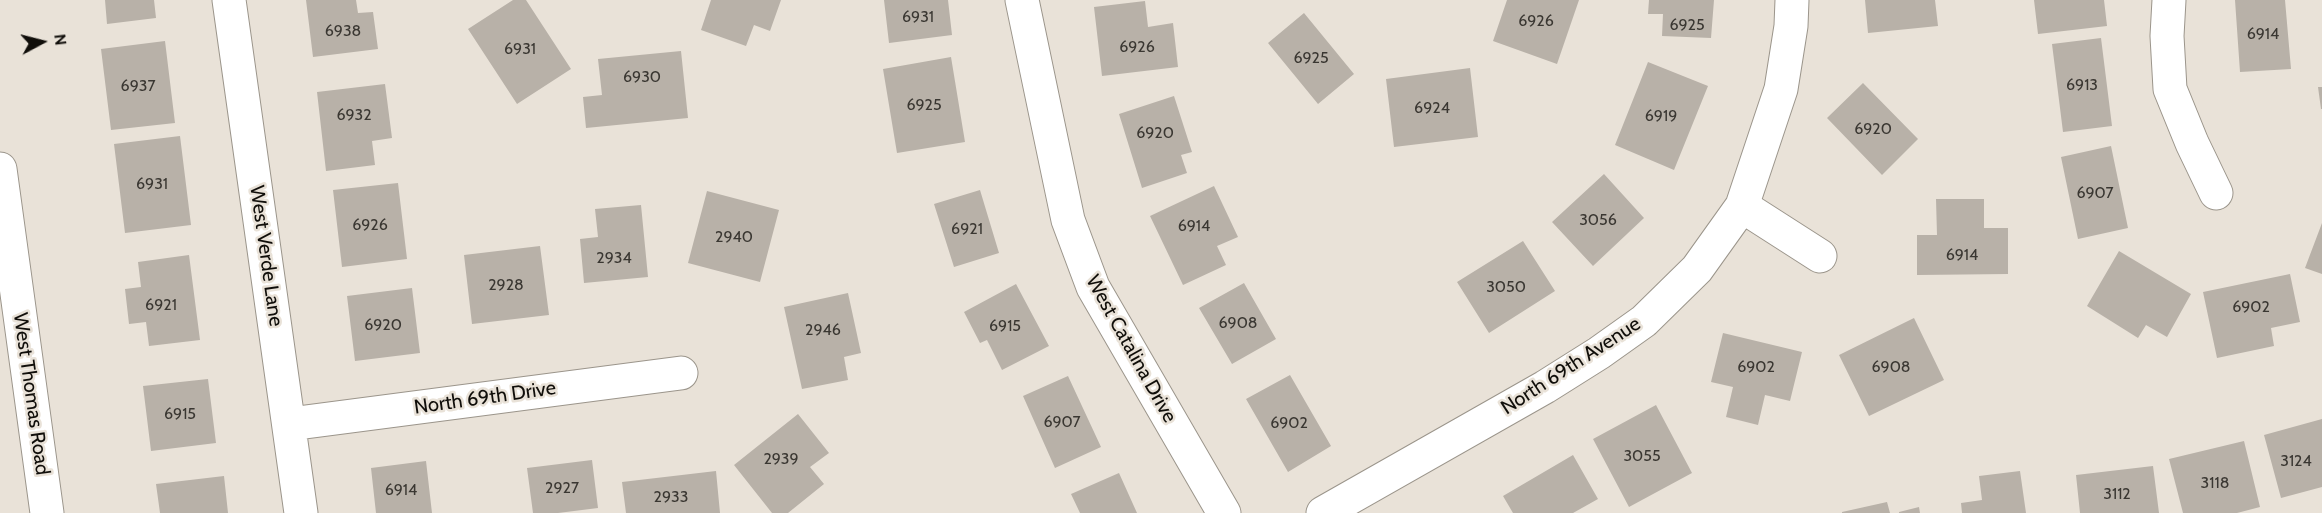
<!DOCTYPE html>
<style>
body{margin:0}
#map{position:relative;width:2322px;height:513px;overflow:hidden;background:#e9e2d8;font-family:Cabin,sans-serif}
canvas{display:block}
.north{position:absolute;left:12px;top:12px;width:60px;height:60px;-webkit-text-stroke:4px #e9e2d8;paint-order:stroke;rotate:83deg;font-size:16px;font-weight:700;line-height:24px;text-align:center;color:#100e0a}
.north::after{content:'';display:block;margin:auto;width:21px;height:27px;background:#100e0a;clip-path:polygon(50% 0,100% 100%,50% 72%,0 100%)}
</style>
<div id="map">
<canvas width="2322" height="513"></canvas>
<div class="north">N</div>
</div>
<script>
const c = document.querySelector('canvas').getContext('2d');
c.lineJoin = 'round';
function paint(path, color) {
  c.fillStyle = color;
  c.fill(path, 'evenodd');
}
function trace(path, color, width, dash) {
  c.strokeStyle = color;
  c.lineWidth = width;
  c.lineCap = dash ? 'butt' : 'round';
  c.setLineDash(dash || []);
  c.stroke(path);
}
function write(font, color, halo, rows, align = 'center') {
  c.font = font + ' Cabin,sans-serif';
  c.lineWidth = 5;
  c.setLineDash([]);
  c.textBaseline = 'middle';
  c.strokeStyle = halo;
  c.fillStyle = color;
  for (const [text, x, y, turn = 0] of rows) {
    c.save();
    c.translate(x, y);
    c.rotate((+turn || 0) * Math.PI / 180);
    c.textAlign = isNaN(turn) ? turn : align;
    if (halo) c.strokeText(text, 0, 0);
    c.fillText(text, 0, 0);
    c.restore();
  }
}
const building = new Path2D(`
 M105,0h49l2,18 -49,6z
 M306,0h50l2,13 15,-1 5,37 -65,8z
 M513,0h13l45,69 -54,35 -49,-75z
 M711,0h70l-11,31 -16,-6 -8,21 -45,-16z
 M884,0h64l4,35 -63,8z
 M1507,0h72l-22,64 -64,-23z
 M1649,0h65l-3,38 -49,-2 1,-22h-15z
 M1865,0h70l3,26 -70,7z
 M2034,0h70l3,26 -69,8z
 M2235,0h50l6,69 -51,3z
 M1145,1l3,26 25,-4 5,44 -76,9 -8,-69z
 M1304,13l50,61 -36,30 -50,-61z
 M2101,38l11,88 -49,6 -11,-88z
 M165,41l10,82 -64,7 -10,-81z
 M681,51l7,67 -102,10 -3,-31 19,-2 -4,-36z
 M951,57l14,85 -68,11 -14,-84z
 M1648,62l60,24 -34,84 -59,-25z
 M1470,68l8,69 -84,10 -8,-68z
 M1863,83l55,56 -36,36 -55,-57z
 M385,84l7,54 -20,3 3,24 -49,6 -9,-79z
 M2318,87h4v22h-1z
 M1174,96l18,56 -11,3 6,18 -45,15 -23,-74z
 M180,136l11,89 -66,8 -11,-89z
 M2111,146l17,82 -50,11 -17,-82z
 M1604,174l40,44 -51,48 -41,-44z
 M398,183l9,76 -65,8 -9,-77z
 M1214,186l24,51 -21,9 9,19 -43,20 -33,-69z
 M980,190l19,63 -45,14 -20,-63z
 M707,191l72,19 -19,72 -72,-19z
 M1936,199h48v29h24v46l-91,1v-40h20z
 M641,205l7,72 -64,6 -4,-44 18,-2 -3,-28z
 M2322,223v51l-17,-6z
 M1523,241l32,50 -66,42 -32,-51z
 M540,246l9,69 -77,9 -8,-69z
 M2119,251l72,43 -24,43 -21,-12 -8,13 -51,-32z
 M189,255l11,85 -51,6 -3,-24 -17,2 -4,-35 16,-2 -3,-25z
 M2290,274l10,48 -29,6 3,18 -57,12 -14,-66z
 M1244,283l32,56 -44,25 -33,-56z
 M1016,284l33,62 -47,24 -15,-30 -7,3 -16,-31z
 M412,288l8,65 -65,8 -8,-65z
 M848,293l13,60 -17,4 4,23 -46,9 -18,-82z
 M1914,318l30,62 -75,36 -30,-61z
 M1723,333l79,19 -12,49 -25,-6 -7,30 -32,-8 7,-30 -22,-5z
 M1290,375l41,71 -43,26 -42,-73z
 M1068,376l33,71 -46,21 -32,-72z
 M208,379l8,64 -65,8 -8,-65z
 M1656,405l36,68 -63,34 -36,-68z
 M798,414l31,39 -19,14 14,17 -36,29h-16l-38,-48z
 M2322,419v68l-41,11 -17,-63z
 M2244,441l16,66 -23,6h-54l-14,-54z
 M1573,455l25,44 -25,14h-60l-10,-17z
 M592,460l6,48 -40,5h-25l-6,-45z
 M426,461l6,52h-56l-5,-45z
 M2153,466l6,47h-79l-4,-38z
 M716,471l4,42h-94l-4,-31z
 M2020,471l6,42h-64l-1,-10 21,-3 -3,-24z
 M1119,473l18,40h-57l-9,-19z
 M224,476l4,37h-68l-4,-29z
 M1887,502l3,11h-48v-1z
 M1919,507l1,6h-21v-1z`);
const street = new Path2D(`
 M229,0l72,513
 M1022,0l46,220 25,67 131,226
 M2169,0l-2,36 3,53 22,54 24,50
 M1742,206l78,50
 M290,424l391,-51
 M1323,513l222,-126 54,-34 45,-32 53,-52 45,-63 39,-117 10,-63 1,-26`);
const secondary = new Path2D(`
 M0,169l47,344`);
const numberNames = [
 ["6931",918,17],
 ["6926",1536,21],
 ["6925",1687,25],
 ["6938",343,31],
 ["6914",2263,34],
 ["6926",1137,47],
 ["6931",520,49],
 ["6925",1311,58],
 ["6930",642,77],
 ["6913",2082,85],
 ["6937",138,86],
 ["6925",924,105],
 ["6924",1432,108],
 ["6932",354,115],
 ["6919",1661,116],
 ["6920",1873,129],
 ["6920",1155,133],
 ["6931",152,184],
 ["6907",2095,193],
 ["3056",1598,220],
 ["6926",370,225],
 ["6914",1194,226],
 ["6921",967,229],
 ["2940",734,237],
 ["6914",1962,255],
 ["2934",614,258],
 ["2928",506,285],
 ["3050",1506,287],
 ["6921",161,305],
 ["6902",2251,307],
 ["6908",1238,323],
 ["6920",383,325],
 ["6915",1005,326],
 ["2946",823,330],
 ["6902",1756,367],
 ["6908",1891,367],
 ["6915",180,414],
 ["6907",1062,422],
 ["6902",1289,423],
 ["3055",1642,456],
 ["2939",781,459],
 ["3124",2296,461],
 ["3118",2215,483],
 ["2927",562,488],
 ["6914",401,490],
 ["3112",2117,494],
 ["2933",671,497]
];
const streetNames = [
 ["West Verde Lane",266,256,82],
 ["West Catalina Drive",1131,349,61],
 ["North 69th Avenue",1571,366,-33],
 ["West Thomas Road",31,394,82],
 ["North 69th Drive",485,398,-8]
];
paint(building, '#b8b1a8');
trace(street, '#9b958b', 35);
trace(secondary, '#9b958b', 35);
trace(street, '#fff', 33);
trace(secondary, '#fff', 33);
write('16px', '#3a3732', null, numberNames);
write('20px', '#100e0a', '#e9e2d8', streetNames);
</script>
